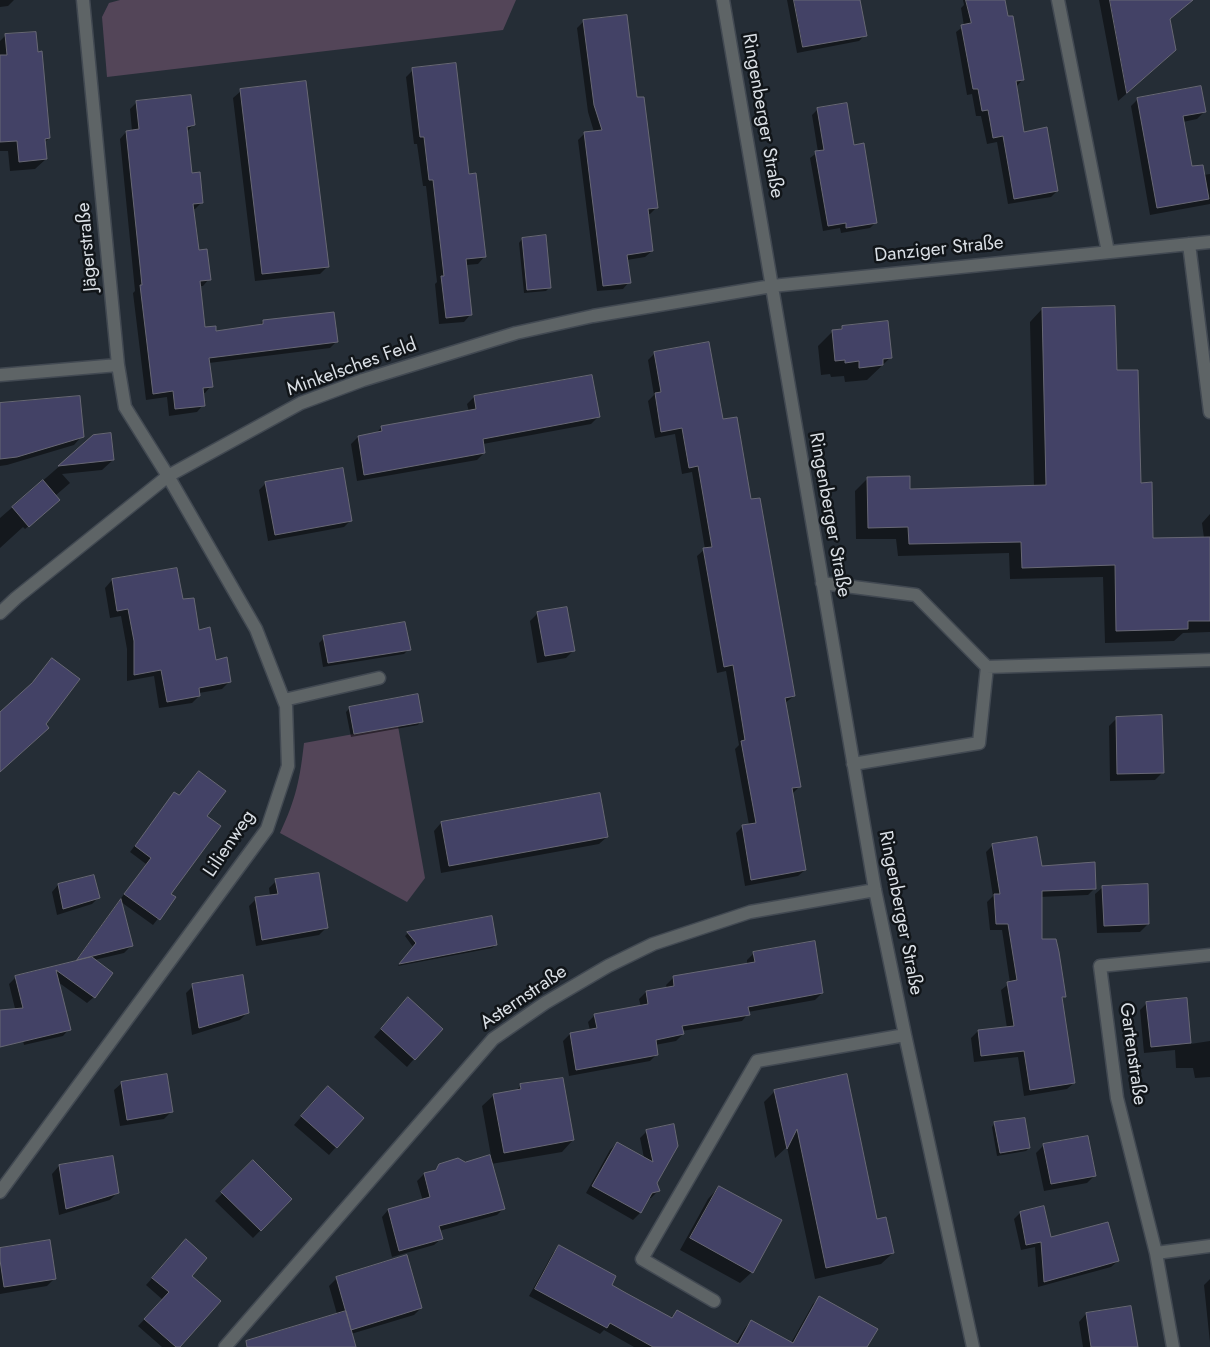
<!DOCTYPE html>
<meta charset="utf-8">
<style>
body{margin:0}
canvas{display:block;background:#252d36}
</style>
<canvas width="1210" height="1347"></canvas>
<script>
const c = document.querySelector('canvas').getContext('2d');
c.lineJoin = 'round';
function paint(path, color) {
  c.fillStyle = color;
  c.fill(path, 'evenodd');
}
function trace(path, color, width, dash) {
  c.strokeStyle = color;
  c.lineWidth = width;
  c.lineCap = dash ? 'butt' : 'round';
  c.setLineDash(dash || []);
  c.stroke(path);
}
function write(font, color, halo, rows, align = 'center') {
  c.font = font + ' Jost,sans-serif';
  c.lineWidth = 5;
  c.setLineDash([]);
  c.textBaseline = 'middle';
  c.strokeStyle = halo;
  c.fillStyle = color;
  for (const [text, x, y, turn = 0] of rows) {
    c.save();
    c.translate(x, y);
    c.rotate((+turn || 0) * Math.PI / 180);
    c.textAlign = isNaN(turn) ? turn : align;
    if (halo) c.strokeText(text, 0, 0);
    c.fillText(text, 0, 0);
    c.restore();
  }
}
const green = new Path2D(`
 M120,0h396l-13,30 -396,47 -5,-60 7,-14z
 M398,726l27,152 -18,24 -127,-69c16,-34 20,-54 24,-90z`);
const shadow = new Path2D(`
 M0,0h14l-6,6 -8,1z
 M787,0h72l6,35 -6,6 -62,12z
 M963,0h41l19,79 -6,7 6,47 34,58 -6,6 -43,7 -11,-62 -10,2 -6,-28h-5l-4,-22 -5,1 -11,-63 8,-6 -3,-18 3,-3z
 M1099,0h90v2l-20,18 -4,40 -47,41z
 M584,21l52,77 20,110 -6,6h-3l5,37 -7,6 -18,3 2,22 -6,7 -26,2 -19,-151 7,-7 9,-1 -6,-20 -11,-84z
 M6,35l43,103 -5,5 2,16 -11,10 -25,2 -2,-20h-8v-110z
 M413,70l72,186 -7,8 -12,1 5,49 -7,8 -25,2 -4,-40 2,-2 -11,-96h-3l-6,-42h-3l-8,-67z
 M241,91l86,176 -7,7 -65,7 -22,-183z
 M1138,99l66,13 -7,7 -14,3 8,46 12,7 7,-1v30l-60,11 -19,-109z
 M137,102l56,23 -6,7 3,42 12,28 -7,7h-3l5,42 12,28 -6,7h-4l5,43 11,4 44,-7 4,-5 74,20 -7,7 -121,15 2,23 -6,7h-3l1,12 -6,7 -28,4 -2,-19 -21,3 -13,-107 2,-2 -15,-152 6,-7 6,-1 -2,-22z
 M818,109l35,37 23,76 -6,6 -29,5 -1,-5 -17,3 -13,-73 8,-6 -6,-37z
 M522,239l28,48 -4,4 -22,2 -5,-50z
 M1042,309l73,63 26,137 11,31 52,-2 -2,-15 8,-9v118l-27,1 -9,8 -69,2 -2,-66 -93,2 -1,-26 -111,3 -2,-17h-40l-1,-48 12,-12 42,12 125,-4 -4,-165z
 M842,327l49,30 -24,23 -22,2 -1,-6 -13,1 -1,-3 -9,1 -3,-29 15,-15h5z
 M655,353l67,68 28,80 44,195 -9,7 15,83 -7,7 12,77 -7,6 -53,10 -9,-53 7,-7 6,-1 -14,-76 4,-4 -13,-74 -9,2 -20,-117 8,-7 -13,-77 -10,2 -7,-40 -20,4 -7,-37 6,-6 -6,-35z
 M474,397l124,20 -7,7 -108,20 1,9 -7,7 -120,21 -6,-37 7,-7 17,-3 7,-7 87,-15 -2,-8z
 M0,404l82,32 -8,9 -67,20 -7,1z
 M93,437l20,23 -11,10 -40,4 8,9 -15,13v8l-30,25 -2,-2 -23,21v-30z
 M266,483l85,37 -7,7 -76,14 -9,-51z
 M112,580l70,21 33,60 15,20 -8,8 -23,4v3l-7,7 -33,5 -5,-32 -27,5v-32l-6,-33 -11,2 -5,-30z
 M538,613l36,37 -8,8 -29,5 -7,-42z
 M324,638l85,11 -5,5 -81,13 -4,-24z
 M350,708l71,13 -3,4 -67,12 -5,-25z
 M1117,718l46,54 -8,8 -45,1 -1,-55z
 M174,794l31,22 -36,78 5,4 -21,27 -32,-23 10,44 -7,7 -30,7v37l-7,6 -29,-21 11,47 -6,7 -39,9 -15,-61 7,-7 58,-14 72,-99 -16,-12z
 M441,823l166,14 -8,7 -158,29 -7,-42z
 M993,845l48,22 54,21 -7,7 -48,2v44l25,55 -4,4 13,83 -7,6 -43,7 -6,-39 -44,5 -3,-24 7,-7 29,-3 -6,-38 9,-7 -8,-53h-12l-3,-28 6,-6 -7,-44z
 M93,877l5,21 -6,6 -35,11 -5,-23 6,-7z
 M276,881l50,47 -7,7 -63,11 -7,-40 7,-7 14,-3 -1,-8z
 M1103,887l45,37 -8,8 -43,1 -2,-39z
 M408,933l88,12 -4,3 -94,18 15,-19 -8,-11z
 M754,953l68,40 -7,7 -67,12v2l-6,7 -60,10 1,3 -7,7 -21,4 2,9 -7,7 -81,15 -6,-35 7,-7 20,-4 -2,-8 7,-7 46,-8 -2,-8 7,-7 21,-4 -1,-3 7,-7 74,-13v-5z
 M193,986l55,26 -8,8 -48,15 -6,-42z
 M1186,999l4,45 20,-3v36l-15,1 -2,-10h-17l-1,-18 -31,3 -4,-43 7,-7z
 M401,1007l13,52 -7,8 -33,-30z
 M122,1083l50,28 -8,8 -44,7 -6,-36z
 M521,1086l52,54 -11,12 -71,12 13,44 -7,7 -58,16 2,8 -7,6 -42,12 -10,-40 6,-7 35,-9 -6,-20 7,-7 8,-2 8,-7 25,-2 26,-7 -9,-50 12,-11 21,-4z
 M775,1091l101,129 17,33 -12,11 -66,15 -28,-132 -12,11 -11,-56z
 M320,1095l16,52 -7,8 -35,-30z
 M995,1123l34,25 -3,3 -29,5 -5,-29z
 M673,1126l-17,57 2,8 -7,7 -4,1 -7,14 -7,7 -47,-27 24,-43 7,-7 27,15 -4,-20 7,-7z
 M1044,1145l50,31 -7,7 -43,8 -8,-38z
 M253,1162l38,37 -38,39 -38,-37z
 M59,1166l59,26 -8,8 -51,15 -7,-41z
 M719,1187l33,85 -12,11 -60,-33 28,-51z
 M1020,1213l30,26 68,22 -7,6 -73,20 -3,-40 -14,3 -7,-31z
 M560,1246l50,39 60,33 7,-6 58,32 10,-16 6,-7 40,22 22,-39 7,-7 46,50h-232l-30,-17 -4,4 -71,-38 24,-43z
 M180,1247l10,29 -11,71h-17l-24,-21 25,-26 -17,-15z
 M0,1249l55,29 -8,8 -47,8z
 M337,1278l84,30 -7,7 -63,19 4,13h-85l67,-33 -8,-28z
 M1210,1279v64l-6,-58z
 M1086,1314l49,33h-52l-4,-25z`);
const building = new Path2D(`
 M794,0h66l7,36 -64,11z
 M966,0h39l3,16h5l11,64 -8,1 8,51 23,-5 11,64 -44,8 -11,-63 -10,2 -5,-28 -6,1 -4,-22h-5l-12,-64 10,-2z
 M1110,0h83l-23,19 6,31 -49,43z
 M627,15l10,82h7l14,111 -10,1 5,42 -26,4 4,28 -28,3 -19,-154 18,-2 -8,-25 -11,-85z
 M36,32l2,20 4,-1 8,87 -5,1 2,20 -28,3 -2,-21 -17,1v-87h7l-2,-21z
 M456,63l13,111 7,-1 10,84 -20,2 6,56 -26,3 -5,-42h3l-11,-96h-4l-5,-43h-4l-8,-69z
 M306,81l23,186 -67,7 -22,-185z
 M1201,86l5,26 -23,4 9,50 11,-1 6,34 -52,9 -20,-110z
 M191,95l4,30 -8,2 5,46 8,-1 3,31 -10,1 6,46 8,-1 4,31 -11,1 5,46 11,-1v5l47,-7v-4l71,-8 4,30 -129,16 4,29 -10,1 2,18 -30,3 -2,-18 -20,3 -13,-109h2l-16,-154 13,-2 -3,-28z
 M847,103l7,42 10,-2 13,80 -31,5v-5l-18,3 -13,-75 9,-1 -7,-42z
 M546,235l5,53 -24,2 -5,-52z
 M1115,306l2,64h21l3,113 11,-1 1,56 57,-1v84h-22v8l-72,2 -1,-66 -93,3 -1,-26 -112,2 -1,-17 -40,1 -1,-51 43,-1v13l136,-4 -4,-177z
 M888,321l4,37 -9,1v6l-24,3v-7l-14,2v-3l-10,1 -3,-31 10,-1v-3z
 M709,342l14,77 14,-2 14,82 9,-1 35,198 -10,2 16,89 -9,1 14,82 -55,10 -9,-55 14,-2 -15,-82 4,-1 -12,-75 -9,2 -21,-119 9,-1 -14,-81 -9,2 -7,-40 -21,4 -6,-39 6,-1 -7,-40z
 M592,375l8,42 -117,22 2,14 -121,22 -6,-39 24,-5 -1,-5 95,-17 -2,-13z
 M80,396l4,41 -67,20 -17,2v-56z
 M111,433l3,27 -56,6 35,-31z
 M343,468l9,53 -77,14 -10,-53z
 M43,480l17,20 -31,27 -17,-20z
 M177,568l6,31 11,-1 5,32 11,-3 6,33 11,-3 4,25 -32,6 1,8 -33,6 -6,-32 -27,5v-34l-6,-32 -11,2 -5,-32z
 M567,607l8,44 -30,5 -8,-44z
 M405,622l6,28 -83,13 -5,-27z
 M52,658l28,21 -34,45 3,4 -49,44v-60l32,-29z
 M418,694l5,28 -69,12 -5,-27z
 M1162,715l2,58 -47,1 -1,-57z
 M199,771l27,20 -19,25 14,10 -50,68 5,3 -16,23 -36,-26 27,-36 -16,-12 39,-54 5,3z
 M600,793l8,44 -159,29 -8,-44z
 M1037,837l5,29 53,-4 1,27 -54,2v48h14l3,13 7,45h-4l13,86 -45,7 -6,-39 -43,5 -3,-26 36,-4 -7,-44 10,-2 -9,-56h-12l-2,-30h6l-8,-50z
 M319,873l9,55 -66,12 -7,-43 23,-3 -3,-15z
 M94,875l6,23 -37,11 -5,-25z
 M1148,884l1,40 -45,2 -2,-40z
 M121,899l12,47 -56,14z
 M492,916l5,29 -98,19 17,-21 -9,-11z
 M815,941l8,52 -75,14 2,8 -68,11 2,8 -28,6 2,15 -82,15 -6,-37 27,-5 -3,-14 54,-10 -2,-13 28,-5 -1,-10 82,-14 -2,-10z
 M92,957l21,16 -18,25 -39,-28 15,60 -71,17v-37l23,-2 -8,-32z
 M243,975l6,38 -50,15 -7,-44z
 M408,997l35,32 -28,31 -34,-31z
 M1187,998l4,45 -40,4 -5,-45z
 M167,1074l6,38 -46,8 -6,-38z
 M847,1074l30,145 9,-2 8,36 -68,15 -29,-139 -10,20 -13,-59z
 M563,1078l11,62 -70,13 -11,-59 28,-5 -1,-5z
 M328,1086l36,32 -27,30 -36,-32z
 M1025,1118l5,30 -30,5 -6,-31z
 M674,1124l4,22 -21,37 3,8 -8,2 -11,20 -49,-27 25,-44 36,20 -7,-32z
 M1088,1136l8,40 -45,8 -8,-40z
 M490,1155l15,54 -66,17 4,13 -44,12 -11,-42 42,-12 -6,-24 12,-3 3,-6 19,-6 7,4z
 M113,1156l6,37 -53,16 -7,-44z
 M253,1160l39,39 -31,32 -40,-39z
 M719,1186l63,34 -29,53 -63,-35z
 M1044,1206l7,31 57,-15 11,39 -75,21 -3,-40 -15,3 -6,-33z
 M186,1239l21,19 -15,18 29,25 -41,46h-4l-32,-28 25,-27 -17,-14z
 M50,1240l6,39 -52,8 -4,-27v-12z
 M559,1245l57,31 -4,9 14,8 46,25 5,-8 61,34 13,-24 42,23 26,-47 59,33 -11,18h-214l-43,-24 -3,5 -72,-39z
 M407,1255l15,53 -71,22 -15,-53z
 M1131,1306l7,41h-47l-5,-34z
 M346,1311l10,36h-109l-1,-6z`);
const minor = new Path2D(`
 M723,0l152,890 30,145 68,312
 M1058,0l50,252
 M1189,244l21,168
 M0,375l118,-10
 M822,583l94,12 71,72
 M0,613l16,-15 152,-122 133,-73 62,-23 153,-47 77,-17 179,-30 438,-44
 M284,700l95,-22
 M853,764l126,-21 8,-76 223,-7
 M1210,955l-110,11 17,132 39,155 54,-7
 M0,1192l267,-363 21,-63 -2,-60 -30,-77 -88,-153 -43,-69 -7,-42 -35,-365
 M1156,1253l17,94
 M714,1301l-72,-42 115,-198 148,-26
 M225,1347l268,-308 52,-36 63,-37 45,-22 97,-32 125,-22`);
const streetNames = [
 ["Ringenberger Straße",762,116,80],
 ["Jägerstraße",88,247,-95],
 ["Danziger Straße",939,250,-6],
 ["Minkelsches Feld",352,368,-20],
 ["Ringenberger Straße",829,515,80],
 ["Lilienweg",230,844,-56],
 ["Ringenberger Straße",900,913,79],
 ["Asternstraße",524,998,-34],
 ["Gartenstraße",1132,1054,82]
];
paint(green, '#534558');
paint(shadow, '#0007');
paint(building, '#434266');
trace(building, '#676774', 1);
trace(minor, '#424952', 15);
trace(minor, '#5e6466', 12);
write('19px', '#dadfe5', '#111519', streetNames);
</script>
